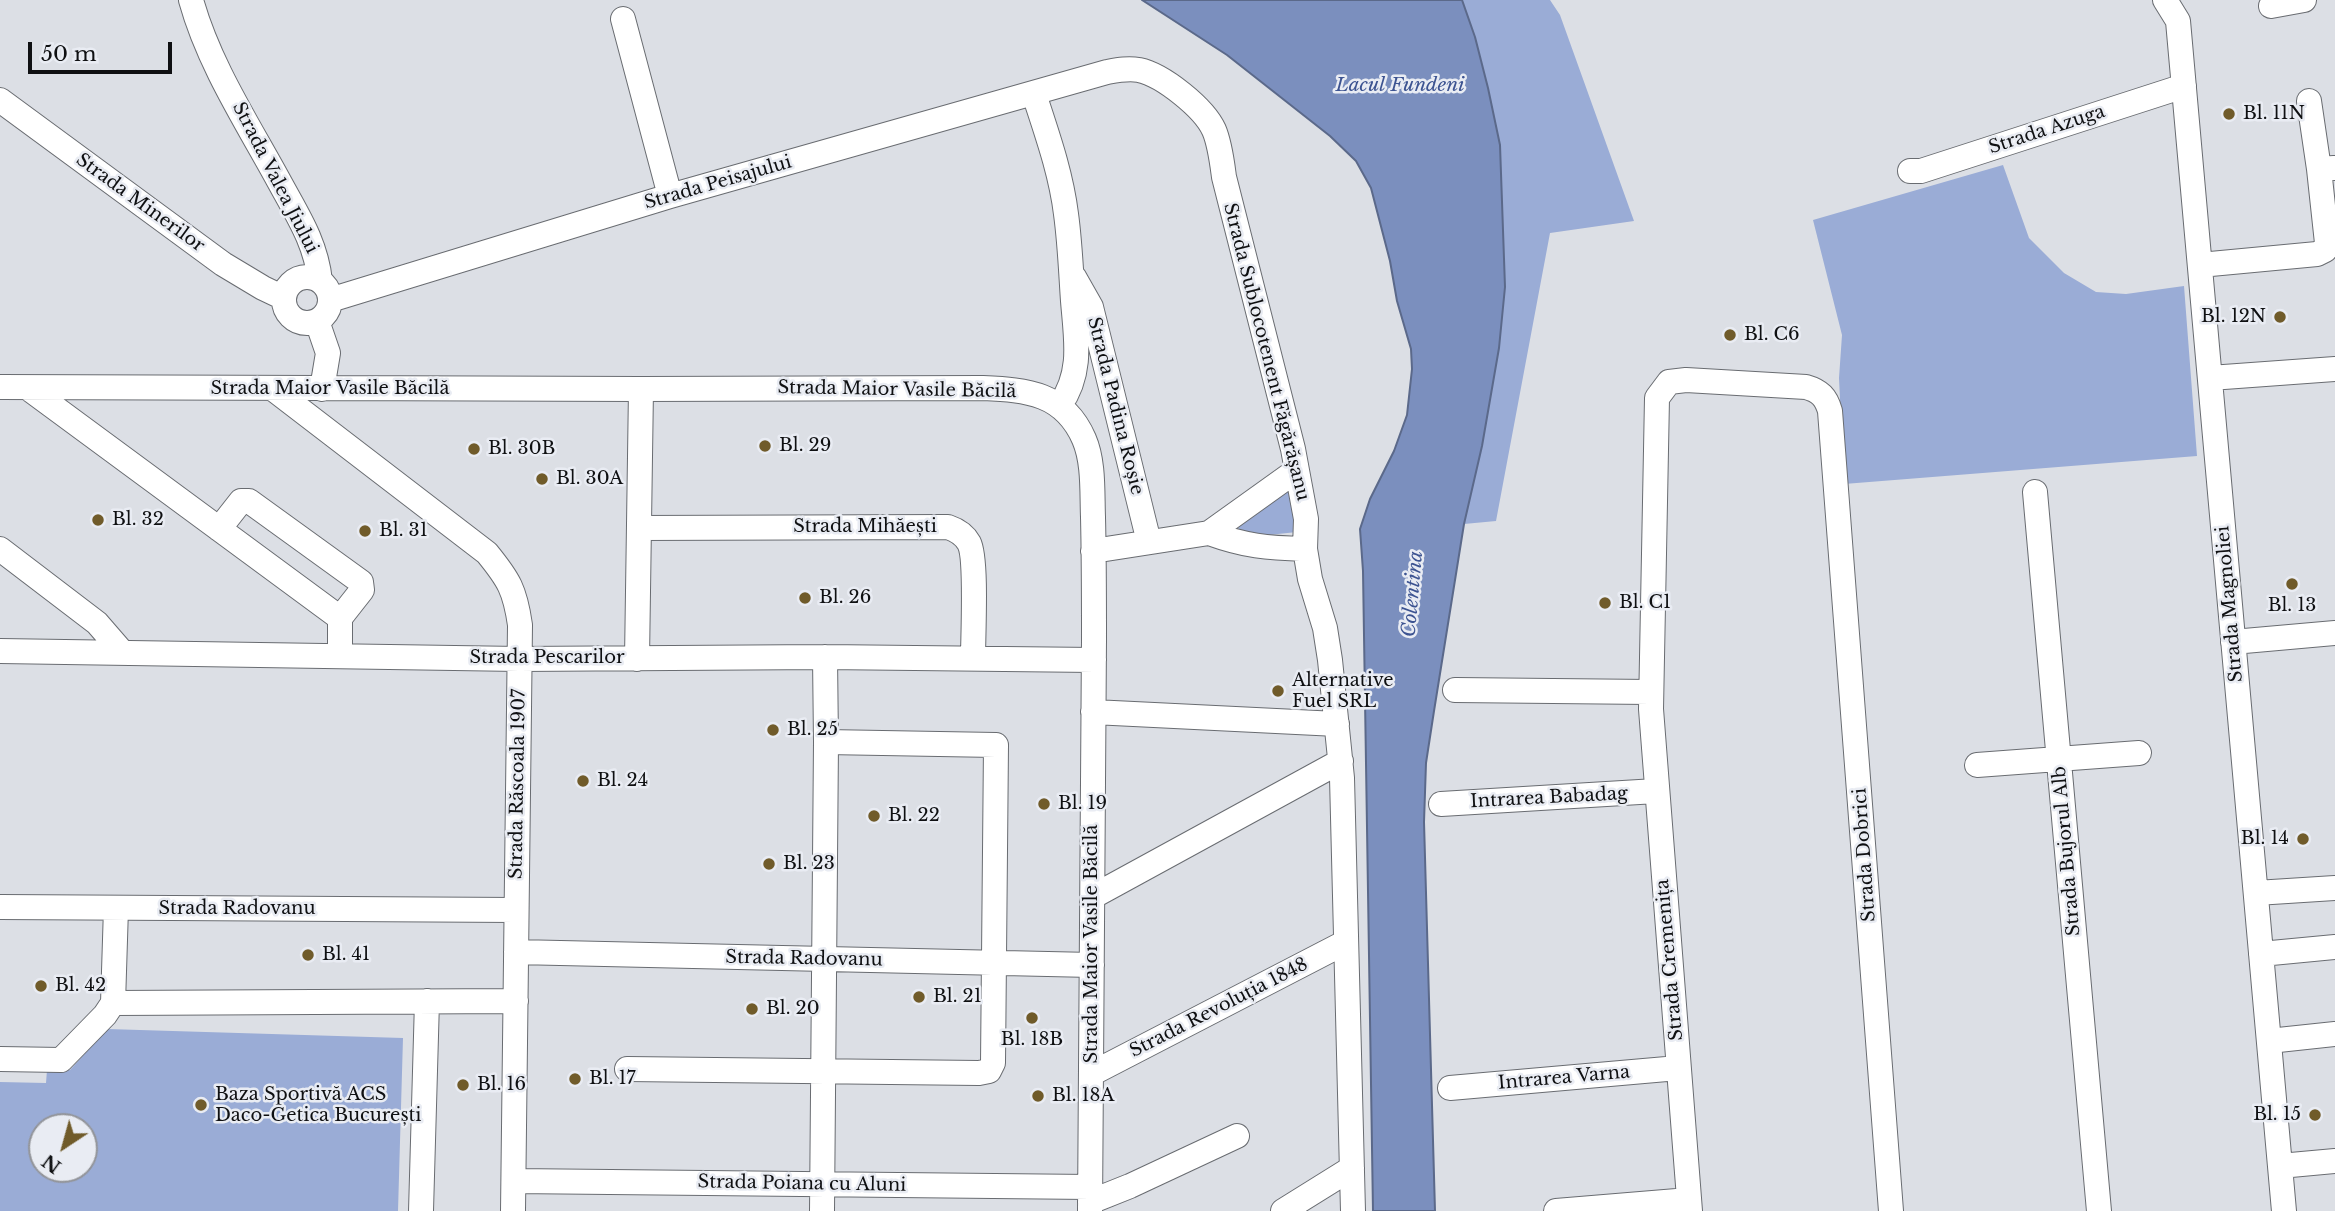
<!DOCTYPE html>
<meta charset="utf-8">
<style>
body{margin:0}
#map{position:relative;width:2335px;height:1211px;overflow:hidden;background:#dcdfe5;font-family:"Libre Baskerville",serif}
canvas{display:block}
.north{position:absolute;left:28px;top:1113px;width:70px;height:70px;box-sizing:border-box;background:#e9ecf3;border:2px solid #929499;border-radius:50%;rotate:216deg;font-size:19px;font-weight:700;line-height:28px;text-align:center;color:#0f1012}
.north::after{content:'';display:block;margin:auto;width:24px;height:32px;background:#705b2a;clip-path:polygon(50% 0,100% 100%,50% 72%,0 100%)}
.scale{position:absolute;left:28px;top:42px;width:144px;height:32px;box-sizing:border-box;border:4px solid #0f1012;border-top:0;padding-left:9px;font-size:21px;line-height:24px;white-space:nowrap;color:#0f1012;-webkit-text-stroke:5px #e9ecf3;paint-order:stroke}
</style>
<div id="map">
<canvas width="2335" height="1211"></canvas>
<div class="north">N</div>
<div class="scale">50 m</div>
</div>
<script>
const c = document.querySelector('canvas').getContext('2d');
c.lineJoin = 'round';
function paint(path, color) {
  c.fillStyle = color;
  c.fill(path, 'evenodd');
}
function trace(path, color, width, dash) {
  c.strokeStyle = color;
  c.lineWidth = width;
  c.lineCap = dash ? 'butt' : 'round';
  c.setLineDash(dash || []);
  c.stroke(path);
}
function write(font, color, halo, rows, align = 'center') {
  c.font = font + ' "Libre Baskerville",serif';
  c.lineWidth = 5;
  c.setLineDash([]);
  c.textBaseline = 'middle';
  c.strokeStyle = halo;
  c.fillStyle = color;
  for (const [text, x, y, turn = 0] of rows) {
    c.save();
    c.translate(x, y);
    c.rotate((+turn || 0) * Math.PI / 180);
    c.textAlign = isNaN(turn) ? turn : align;
    if (halo) c.strokeText(text, 0, 0);
    c.fillText(text, 0, 0);
    c.restore();
  }
}
const green = new Path2D(`
 M1462,0h88l10,15 74,206 -84,12 -54,288 -32,3 18,-78 17,-98 6,-61 -5,-142 -12,-57 -13,-51z
 M2003,165l26,73 35,35 32,19 30,2 58,-8 13,170 -353,28 -5,-106 3,-43 -29,-115z
 M1288,491l9,41 -48,5 -11,-7 1,-4z
 M107,1029l296,9 -5,173h-398v-129l46,1 1,-13h23zM42,1127h42v42h-42z`);
const water = new Path2D(`
 M1142,0h320l13,37 13,51 12,57 5,142 -6,61 -17,98 -18,78 -30,187 -8,52 -2,59 11,389h-62l-10,-640 -3,-42 10,-30 24,-48 13,-36 5,-46 -1,-20 -14,-48 -7,-40 -19,-73 -15,-27 -26,-25 -103,-81z`);
const minor = new Path2D(`
 M191,0c18,65 57,124 89,183 18,33 36,60 40,98
 M2165,0l13,21 106,1190
 M2271,6l33,-6
 M623,19l47,177
 M1034,94c13,40 27,79 32,120 4,29 5,58 7,87 3,38 10,71 -13,104
 M0,100l223,164 40,24 21,10
 M2309,101l10,68 15,-1
 M1910,171h11l263,-85
 M2200,265l117,-11 8,-4 2,-7 -8,-74
 M1074,277l17,30 58,235
 M284 300a23 23 0 1 1 46 0a23 23 0 1 1-46 0Z
 M330,300l340,-104 437,-124c11,-2 21,-4 32,-2 24,5 65,38 75,60 6,14 8,32 10,47l69,272 13,70 -1,30 5,30 15,49 5,32 12,118 11,433
 M317,321l11,32 -6,36
 M2210,378l125,-9
 M0,387l641,2 342,-1c44,2 81,5 101,51 10,23 8,53 9,78 1,41 1,82 1,122 0,191 -1,382 -4,572
 M28,388l312,230v37
 M272,388l215,165c22,27 28,37 33,72l-7,586
 M2035,492l64,719
 M639,528l309,-1c9,3 16,7 21,16 8,15 4,93 4,115
 M219,529l22,-28h8l112,81 1,8 -22,28
 M1209,533c36,13 58,15 96,16
 M0,549l97,74 26,30
 M1093,551l116,-18 88,-63
 M2233,642l102,-9
 M0,651l519,8 306,-2 269,3
 M637,659l4,-270
 M1455,690l195,2
 M1093,712l244,12
 M1977,765l162,-12
 M1441,804l215,-13
 M2256,893l79,-5
 M1092,897l249,-136
 M0,907l516,3
 M516,952l576,13
 M2261,954l74,-7
 M113,1003l403,-2
 M2269,1041l66,-7
 M0,1059l61,1 44,-45 8,-12 3,-95
 M627,1069l352,4 10,-2 4,-8 3,-318 -170,-3
 M1091,1074l255,-132
 M1450,1088l228,-20
 M2280,1166l55,-5
 M514,1181l576,6
 M1090,1202l40,-16 107,-50
 M421,1211l6,-210
 M822,1211l4,-469 -1,-85
 M1283,1211l69,-43
 M1556,1211l133,-11
 M1690,1211l-39,-502 6,-311 12,-16 17,-2 120,7c14,4 20,10 24,24l61,800`);
const markers = [
 [2229,114,7,"#705b2a"],
 [2280,317,7,"#705b2a"],
 [1730,335,7,"#705b2a"],
 [765,446,7,"#705b2a"],
 [474,449,7,"#705b2a"],
 [542,479,7,"#705b2a"],
 [98,520,7,"#705b2a"],
 [365,531,7,"#705b2a"],
 [2292,584,7,"#705b2a"],
 [805,598,7,"#705b2a"],
 [1605,603,7,"#705b2a"],
 [1278,691,7,"#705b2a"],
 [773,730,7,"#705b2a"],
 [583,781,7,"#705b2a"],
 [1044,804,7,"#705b2a"],
 [874,816,7,"#705b2a"],
 [2303,839,7,"#705b2a"],
 [769,864,7,"#705b2a"],
 [308,955,7,"#705b2a"],
 [41,986,7,"#705b2a"],
 [919,997,7,"#705b2a"],
 [752,1009,7,"#705b2a"],
 [1032,1018,7,"#705b2a"],
 [575,1079,7,"#705b2a"],
 [463,1085,7,"#705b2a"],
 [1038,1096,7,"#705b2a"],
 [201,1105,7,"#705b2a"],
 [2315,1115,7,"#705b2a"]
];
const poiNames = [
 ["Bl. 11N",2243,114],
 ["Bl. 12N",2266,317,"right"],
 ["Bl. C6",1744,335],
 ["Bl. 29",779,446],
 ["Bl. 30B",488,449],
 ["Bl. 30A",556,479],
 ["Bl. 32",112,520],
 ["Bl. 31",379,531],
 ["Bl. 26",819,598],
 ["Bl. C1",1619,603],
 ["Bl. 13",2292,606,"center"],
 ["Alternative",1292,681],
 ["Fuel SRL",1292,702],
 ["Bl. 25",787,730],
 ["Bl. 24",597,781],
 ["Bl. 19",1058,804],
 ["Bl. 22",888,816],
 ["Bl. 14",2289,839,"right"],
 ["Bl. 23",783,864],
 ["Bl. 41",322,955],
 ["Bl. 42",55,986],
 ["Bl. 21",933,997],
 ["Bl. 20",766,1009],
 ["Bl. 18B",1032,1040,"center"],
 ["Bl. 17",589,1079],
 ["Bl. 16",477,1085],
 ["Baza Sportivă ACS",215,1095],
 ["Daco-Getica București",215,1116],
 ["Bl. 18A",1052,1096],
 ["Bl. 15",2301,1115,"right"]
];
const streetNames = [
 ["Strada Azuga",2047,130,-18],
 ["Strada Valea Jiului",275,178,63],
 ["Strada Peisajului",718,183,-16],
 ["Strada Minerilor",140,203,36],
 ["Strada Sublocotenent Făgărășanu",1266,352,76],
 ["Strada Maior Vasile Băcilă",330,389],
 ["Strada Maior Vasile Băcilă",897,390,1],
 ["Strada Padina Roșie",1115,406,76],
 ["Strada Mihăești",865,527],
 ["Strada Magnoliei",2230,604,-95],
 ["Strada Pescarilor",547,658],
 ["Strada Răscoala 1907",518,784,-89],
 ["Intrarea Babadag",1549,798,-3],
 ["Strada Bujorul Alb",2067,851,-95],
 ["Strada Dobrici",1865,855,-94],
 ["Strada Radovanu",237,909],
 ["Strada Maior Vasile Băcilă",1092,944,-90],
 ["Strada Radovanu",804,959,1],
 ["Strada Cremenița",1670,960,-95],
 ["Strada Revoluția 1848",1219,1008,-27],
 ["Intrarea Varna",1564,1078,-5],
 ["Strada Poiana cu Aluni",802,1184,1]
];
const waterNames = [
 ["Lacul Fundeni",1400,86],
 ["Colentina",1413,594,-85]
];
paint(green, '#9aacd6');
paint(water, '#7b8fbe');
trace(water, '#5b698a', 2);
trace(minor, '#696c71', 26);
trace(minor, '#fff', 24);
for (const [x, y, r, color] of markers) {
  const dot = new Path2D();
  dot.arc(x, y, r, 0, 2 * Math.PI);
  c.fillStyle = color;
  c.fill(dot);
  trace(dot, '#e9ecf3', 2.5);
}
write('18px', '#0f1012', '#e9ecf3', poiNames, 'left');
write('18px', '#0f1012', '#e9ecf3', streetNames);
write('italic 19px', '#3c5391', '#e9ecf3', waterNames);
</script>
